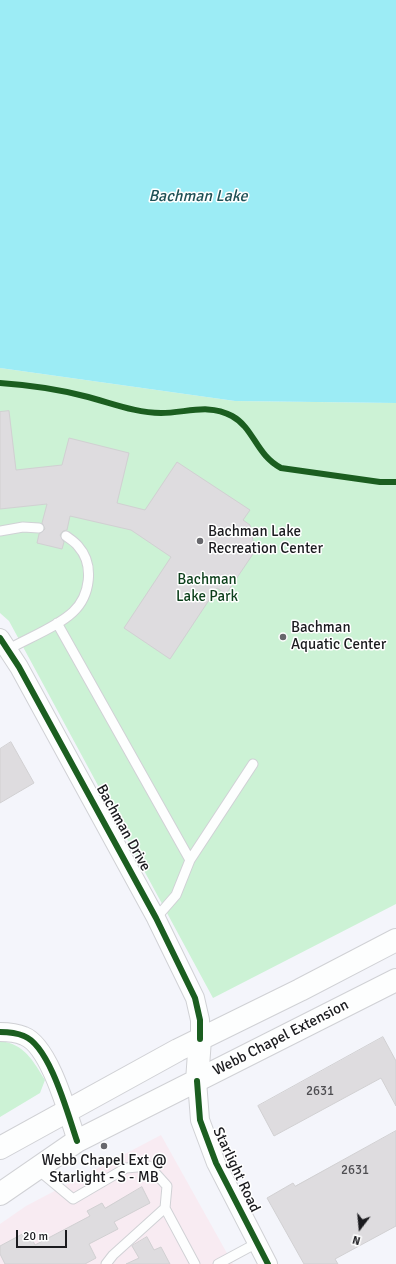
<!DOCTYPE html>
<style>
body{margin:0}
#map{position:relative;width:396px;height:1264px;overflow:hidden;background:#f4f5fb;font-family:Signika,sans-serif}
canvas{display:block}
.north{position:absolute;left:340px;top:1208px;width:40px;height:40px;-webkit-text-stroke:3px #fff;paint-order:stroke;rotate:196deg;font-size:11px;font-weight:700;line-height:16px;text-align:center;color:#1b1b1f}
.north::after{content:'';display:block;margin:auto;width:14px;height:18px;background:#1b1b1f;clip-path:polygon(50% 0,100% 100%,50% 72%,0 100%)}
.scale{position:absolute;left:16px;top:1230px;width:51px;height:18px;box-sizing:border-box;border:2px solid #1b1b1f;border-top:0;padding-left:5px;font-size:12px;line-height:14px;white-space:nowrap;color:#1b1b1f;-webkit-text-stroke:3px #fff;paint-order:stroke}
</style>
<div id="map">
<canvas width="396" height="1264"></canvas>
<div class="north">N</div>
<div class="scale">20 m</div>
</div>
<script>
const c = document.querySelector('canvas').getContext('2d');
c.lineJoin = 'round';
function paint(path, color) {
  c.fillStyle = color;
  c.fill(path, 'evenodd');
}
function trace(path, color, width, dash) {
  c.strokeStyle = color;
  c.lineWidth = width;
  c.lineCap = dash ? 'butt' : 'round';
  c.setLineDash(dash || []);
  c.stroke(path);
}
function write(font, color, halo, rows, align = 'center') {
  c.font = font + ' Signika,sans-serif';
  c.lineWidth = 3;
  c.setLineDash([]);
  c.textBaseline = 'middle';
  c.strokeStyle = halo;
  c.fillStyle = color;
  for (const [text, x, y, turn = 0] of rows) {
    c.save();
    c.translate(x, y);
    c.rotate((+turn || 0) * Math.PI / 180);
    c.textAlign = isNaN(turn) ? turn : align;
    if (halo) c.strokeText(text, 0, 0);
    c.fillText(text, 0, 0);
    c.restore();
  }
}
const commercial = new Path2D(`
 M161,1135l72,129h-233v-40l26,-18z`);
const green = new Path2D(`
 M0,368l235,33 161,2v501l-183,94 -204,-377 -9,-8z
 M0,1041c25,3 33,20 45,39l-5,13 -40,24z`);
const water = new Path2D(`
 M0,0h396v403l-161,-2 -235,-33z`);
const building = new Path2D(`
 M9,411l7,59 46,-5 7,-27 60,15 -12,50 28,7 32,-48 73,48 -7,10 7,5 5,26 -29,43 -9,-6 -47,71 -46,-31 47,-71 -40,-27 -61,-14 -3,14 -4,1 -3,4 4,7 -2,7 -25,-6 2,-9 6,-5 -3,-6 5,-19 -47,5v-97z
 M11,742l23,41 -34,20v-54z
 M383,1037l13,24v45l-15,-28 -107,58 -16,-30z
 M396,1131v95l-61,33 3,5h-34l-37,-66 26,-15 2,3z
 M142,1187l8,16 -36,19 4,7 -29,15 7,14 -11,6h-80l-5,-10v-8l28,-15 7,14 55,-29 -3,-5 15,-8 3,5z
 M147,1237l7,13 7,-3 9,17h-44l13,-6 -7,-12z`);
const service = new Path2D(`
 M0,531l23,-4 16,1
 M57,623l133,237 -14,35 -20,23
 M9,649c19,-11 48,-22 64,-37 17,-16 22,-47 5,-66 -3,-4 -8,-7 -12,-10
 M190,860l63,-96
 M37,1169l36,30 53,-31 23,-2 18,20 -2,22 30,56
 M106,1264l7,-9 52,-47
 M218,1264l39,-21`);
const minor = new Path2D(`
 M0,638l19,29 137,251 39,80 5,22v19
 M0,1032c8,0 17,1 24,4 26,10 44,79 53,105
 M197,1081l3,39 16,43 52,101`);
const secondary = new Path2D(`
 M197,1081l3,-42
 M0,1148l178,-98 122,-60 96,-50
 M0,1194l77,-53 319,-161`);
const cycleway = new Path2D(`
 M0,383c28,2 57,6 84,13 25,6 51,17 77,17 25,0 47,-10 71,3 22,12 24,39 49,52l99,14h16
 M0,638l19,29 137,251 39,80 5,22v19
 M0,1032c8,0 17,1 24,4 26,10 44,79 53,105
 M197,1081l3,39 16,43 52,101`);
const markers = [
 [200,541,4,"#67676c"],
 [283,637,4,"#67676c"],
 [104,1146,4,"#67676c"]
];
const numberNames = [
 ["2631",320,1092],
 ["2631",355,1171]
];
const poiNames = [
 ["Bachman Lake",208,532],
 ["Recreation Center",208,549],
 ["Bachman",291,628],
 ["Aquatic Center",291,645],
 ["Webb Chapel Ext @",104,1161,"center"],
 ["Starlight - S - MB",104,1178,"center"]
];
const parkNames = [
 ["Bachman",207,580],
 ["Lake Park",207,597]
];
const streetNames = [
 ["Bachman Drive",123,828,61],
 ["Webb Chapel Extension",281,1038,-27],
 ["Starlight Road",236,1170,65]
];
const waterNames = [
 ["Bachman Lake",198,197]
];
paint(commercial, '#f8ebf2');
paint(green, '#ccf2d5');
paint(water, '#9cecf5');
paint(building, '#dedcdf');
trace(building, '#d1d0d2', 1);
trace(service, '#d0d1d5', 11);
trace(minor, '#d0d1d5', 20);
trace(secondary, '#d0d1d5', 24);
trace(service, '#fdfefe', 9);
trace(minor, '#fdfefe', 18);
trace(secondary, '#fdfefe', 22);
trace(cycleway, '#1b5e20', 6);
for (const [x, y, r, color] of markers) {
  const dot = new Path2D();
  dot.arc(x, y, r, 0, 2 * Math.PI);
  c.fillStyle = color;
  c.fill(dot);
  trace(dot, '#fff', 1.5);
}
write('13px', '#4e4d51', null, numberNames);
write('15px', '#1b1b1f', '#fff', poiNames, 'left');
write('15px', '#0c3f1b', '#fff', parkNames);
write('15px', '#1b1b1f', '#fff', streetNames);
write('italic 16px', '#1f5156', '#fff', waterNames);
</script>
